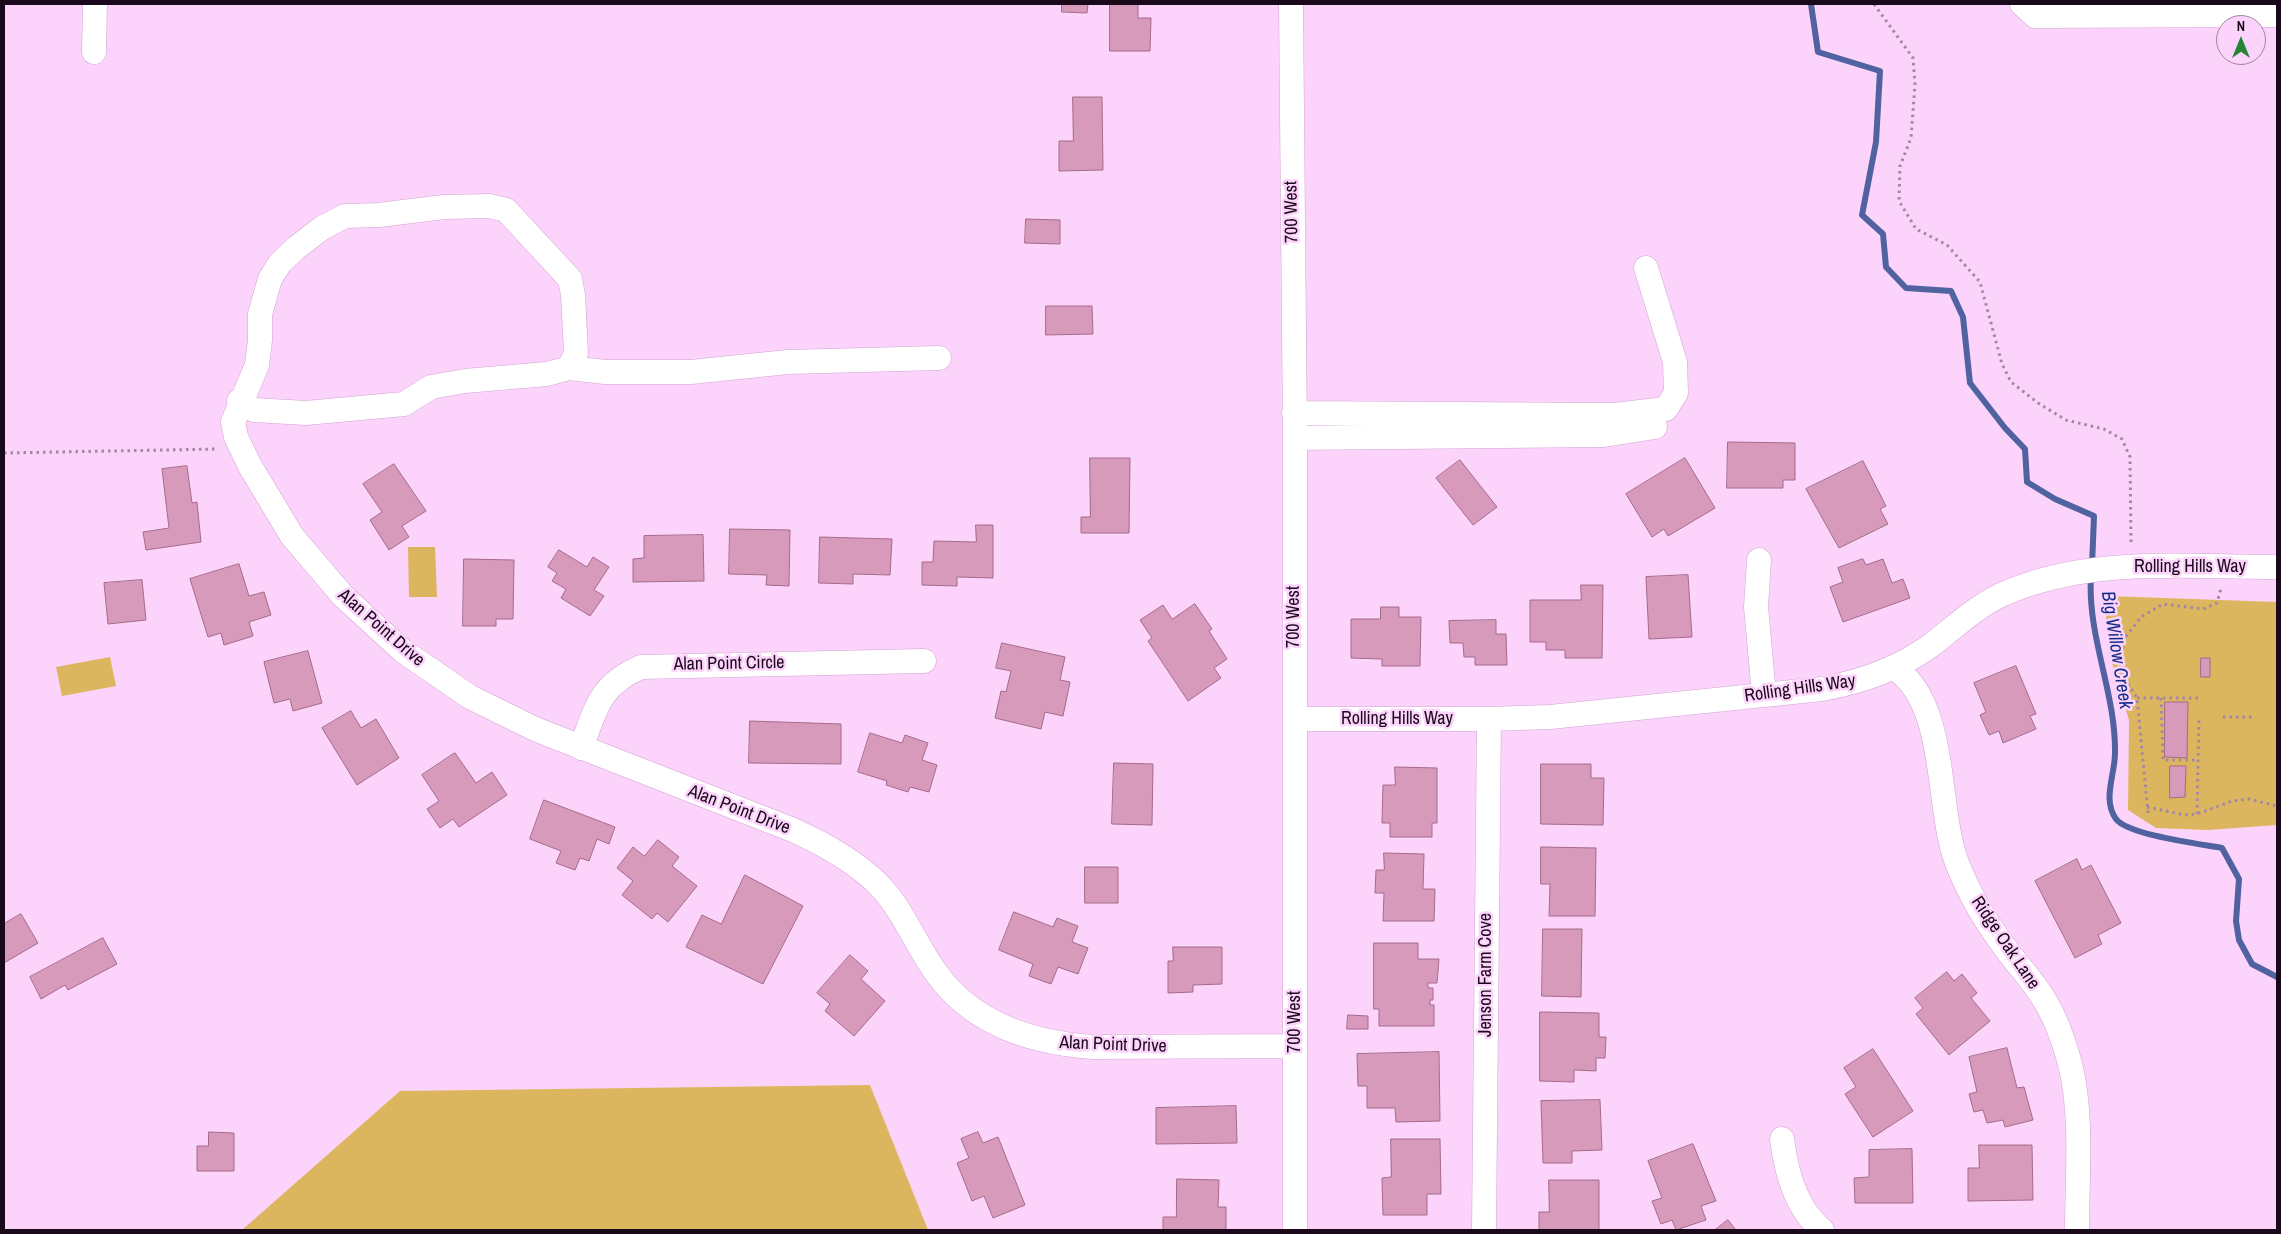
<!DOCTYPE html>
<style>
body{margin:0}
#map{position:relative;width:2281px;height:1234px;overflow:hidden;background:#fbd3fb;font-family:"Archivo Narrow",sans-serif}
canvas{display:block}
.frame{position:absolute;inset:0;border:5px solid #1a091a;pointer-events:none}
.north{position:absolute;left:2216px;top:15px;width:50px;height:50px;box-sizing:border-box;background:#fbd3fb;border:1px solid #a182a1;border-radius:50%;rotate:0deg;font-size:14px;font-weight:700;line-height:20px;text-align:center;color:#1a091a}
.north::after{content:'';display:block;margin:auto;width:18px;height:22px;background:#258436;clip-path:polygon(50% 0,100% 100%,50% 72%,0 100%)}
</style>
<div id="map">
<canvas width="2281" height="1234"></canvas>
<div class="frame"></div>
<div class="north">N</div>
</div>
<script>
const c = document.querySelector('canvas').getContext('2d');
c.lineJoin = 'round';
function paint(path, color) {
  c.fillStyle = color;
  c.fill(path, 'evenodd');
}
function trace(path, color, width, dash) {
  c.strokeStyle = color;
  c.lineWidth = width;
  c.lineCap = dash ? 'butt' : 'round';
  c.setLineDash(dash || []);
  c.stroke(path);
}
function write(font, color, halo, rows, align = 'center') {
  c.font = font + ' "Archivo Narrow",sans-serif';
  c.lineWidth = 5;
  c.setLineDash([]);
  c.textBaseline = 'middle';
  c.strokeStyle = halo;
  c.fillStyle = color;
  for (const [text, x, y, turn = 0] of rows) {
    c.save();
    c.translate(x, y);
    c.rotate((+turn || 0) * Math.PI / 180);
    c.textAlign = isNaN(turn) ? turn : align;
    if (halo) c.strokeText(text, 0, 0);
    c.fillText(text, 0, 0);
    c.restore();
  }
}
const green = new Path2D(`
 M408,547h27l2,50h-28z
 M2107,596l170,6v223l-69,5 -52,-2 -28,-18 1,-90 -19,-64 -4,-32z
 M110,657l6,29 -54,10 -6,-29z
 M870,1085l58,145h-686l158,-139z`);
const stream = new Path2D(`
 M1811,4l7,48 62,19 -4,71 -14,73 21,19 3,33 20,21 45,3 12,26 7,66 35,45 20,21 2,33 28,17 39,17 -2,50
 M2091,576c-4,60 25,117 24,177 0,22 -13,47 1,66 12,16 84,25 106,29l17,31 -3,42 3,19 13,24 25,13`);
const building = new Path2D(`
 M1062,4h26l-1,9 -25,-1z
 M1110,4h28v14h13l-1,33h-40z
 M1073,97h29l1,73 -44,1v-30h14z
 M1026,219l34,1v24l-35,-1z
 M1046,306h46l1,28 -47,1z
 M1728,442l67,1v37h-12v8h-56z
 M1090,458h40l-1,75h-48v-16h9z
 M1685,458l30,50 -47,28 -4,-7 -12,8 -26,-43z
 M1460,460l37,47 -24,18 -37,-47z
 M1863,461l23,45 -6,3 8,15 -49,24 -33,-59z
 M394,464l32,47 -24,15 7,11 -20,13 -19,-30 12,-8 -19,-28z
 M187,466l5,37 5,-1 4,40 -55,8 -3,-18 26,-4 -7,-59z
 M976,525h17v53l-36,-1v9l-35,-1v-23h11l1,-21 42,1z
 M730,529l60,1 -1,56 -23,-1 1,-10 -38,-1z
 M703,535l1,46 -71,1v-23l11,-1v-22z
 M820,537l72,2 -2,36 -37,-1v10l-34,-1z
 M559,550l28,17 6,-10 16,10 -15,23 10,6 -14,20 -29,-18 5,-9 -14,-8 5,-8 -9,-6z
 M464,559l50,1 -1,59h-17v7h-33z
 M1863,559l3,6 17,-6 9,24 11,-4 7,19 -67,24 -13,-35 13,-5 -5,-14z
 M239,564l10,32 15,-4 7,23 -22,7 4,14 -29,9 -3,-12 -13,4 -18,-58z
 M1688,575l4,62 -43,2 -3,-62z
 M142,580l4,40 -38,4 -4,-41z
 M1581,585h22l-1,73h-37v-8h-19v-8h-16v-42h51z
 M1195,604l17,25 -3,2 18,28 -13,9 7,10 -33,23 -40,-60 4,-3 -12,-18 23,-15 9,14z
 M1381,607h18v10h22l-1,49h-38v-7l-31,-1v-39h29z
 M1496,620v14h10l1,31h-32v-8h-11l-1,-14h-13l-1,-22z
 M1002,643l63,14 -5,23 10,2 -7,34 -18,-4 -4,17 -46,-11 6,-27 5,1 5,-21 -15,-3z
 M308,651l14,52 -29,8 -3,-12 -16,4 -10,-41z
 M2201,658h9v19h-9z
 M2016,666l20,48 -6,2 6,13 -33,14 -4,-12 -10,4 -9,-20 6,-3 -12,-29z
 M2165,702h23l-1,56 -22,-1z
 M351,711l10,17 15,-9 23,39 -42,27 -35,-57z
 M750,721l91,3v40l-92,-1z
 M870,733l32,10 3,-8 23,8 -6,17 15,5 -8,27 -19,-5 -2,5 -22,-7 1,-4 -29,-9z
 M455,753l21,30 16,-11 15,23 -48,32 -6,-8 -13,9 -13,-19 12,-8 -17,-26z
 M1114,763l39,1 -1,61 -40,-1z
 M1541,764h50v14h13l-1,47 -62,-1z
 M2170,766h16l-1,31 -15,1z
 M1395,767l42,1v55h-5v14h-42v-14h-8l1,-38h12z
 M544,800l71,27 -6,17 -12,-5 -8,22 -9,-3 -5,12 -19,-7 5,-12 -31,-12z
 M658,840l21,17 -7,9 25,20 -29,36 -11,-9 -5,6 -30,-24 11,-14 -16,-13 16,-21 11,9z
 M1541,847l55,1 -1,68h-46l1,-32h-9z
 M1384,853l40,1 -1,35h12l-1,32h-51l1,-28h-9l1,-23h8z
 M2077,859l5,11 9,-5 30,58 -23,12 4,9 -27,14 -40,-77z
 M1085,867h33v36h-33z
 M745,875l58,31 -40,78 -77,-37 16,-32 19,9z
 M1014,912l39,15 4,-9 21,8 -6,16 16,6 -10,26 -20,-7 -7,17 -22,-8 4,-12 -34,-14z
 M21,914l17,29 -34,20v-39z
 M1543,929h39l-1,68 -39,-1z
 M103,938l14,26 -49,26 -3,-5 -24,14 -11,-22z
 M1374,943h44v16h21l-2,24h-9v5h5v12h-3v5h4v21h-55v-17h-5z
 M1173,947h49v37l-29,1v7l-25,1v-32h5z
 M850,955l18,16 -7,8 24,22 -31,35 -29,-25 5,-7 -13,-11z
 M1947,972l7,9 8,-7 15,19 -6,5 19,23 -41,34 -33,-41 7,-6 -8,-10z
 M1540,1012l59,1v24h7l-1,21h-9v13l-22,-1v12l-34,-1z
 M1348,1015l20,1v13h-21z
 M2007,1048l10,40 7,-1 9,33 -28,7 -2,-7 -16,3 -4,-13 -9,2 -5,-18 8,-2 -8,-35z
 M1873,1049l40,62 -40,26 -28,-43 11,-7 -12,-19z
 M1439,1052l1,69 -44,1 -1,-14h-28v-22h-9l-1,-32z
 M1600,1100l2,50 -30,1v12h-29l-2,-62z
 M1236,1106l1,37 -81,1v-36z
 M209,1132l25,1v38h-37v-25h11z
 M978,1132l5,11 15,-6 27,68 -32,13 -9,-22 -12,5 -15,-38 12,-5 -8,-19z
 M1391,1139h49l1,55h-14v21h-44l-1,-37 9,-1z
 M1693,1144l23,57 -15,5 5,14 -30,10 -4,-10 -11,4 -9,-23 10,-3 -14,-37z
 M1979,1145h53l1,55 -65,1v-33h11z
 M1912,1149l1,54h-58l-1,-25 15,-1v-27z
 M1177,1179l42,1 -1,27h8v23h-63v-13h13z
 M1549,1180h50v50h-60v-18h10z
 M1728,1220l8,10h-21z`);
const path = new Path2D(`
 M1874,4l39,54 2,26 -4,54 -11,28 -1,35 17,28 31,16 33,37 22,82 9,18 27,21 28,17 38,9 18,10 8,18 1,88
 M4,453l213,-4
 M2137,698h62
 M2161,698l2,62h35
 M2223,717h32
 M2147,807l38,8 12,-1 35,-13 17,-2 28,7
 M2148,813l-11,-115 -10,-16 -7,-19 4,-24 17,-22 22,-13 40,5 14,-6 4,-15
 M2197,814l2,-97`);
const minor = new Path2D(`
 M1291,4l4,434v792
 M2022,4l13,12 242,-1
 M94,52l1,-48
 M569,368l36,4h86l97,-10 151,-4
 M239,401l15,9 52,3 98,-9 27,-17 34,-6 82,-7 22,-6 7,-15 -3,-58 -3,-16 -64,-69 -17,-4 -45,1 -65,8 -34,1 -23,12 -26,20 -16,15 -10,16 -10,35v26l-3,25 -24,57 3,15 14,29 42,70 51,60 60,55 67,46 65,32 258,101c31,14 62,31 86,55 25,26 37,61 58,89 37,51 97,69 156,73l202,-1
 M1294,413l320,2 52,-6 10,-16 -1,-31 -29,-94
 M1295,438l309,-3 51,-8
 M1759,560l-3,47 8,88
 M1893,667c55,34 43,138 63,193 13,35 34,69 57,98 11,14 23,27 32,43 12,19 19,41 25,63 13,51 7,113 7,166
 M1295,719h194l61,-2 272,-28c39,-7 76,-20 108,-43 24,-18 44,-38 71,-51 87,-39 184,-28 276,-28
 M581,748c15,-39 18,-63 60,-81l283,-6
 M1782,1139c4,32 14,70 40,91
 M1484,1230l5,-511`);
const streetNames = [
 ["700 West",1292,212,-91],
 ["Rolling Hills Way",2190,567],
 ["700 West",1294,617,-90],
 ["Alan Point Drive",381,628,41],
 ["Alan Point Circle",729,664,-1],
 ["Rolling Hills Way",1800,689,-8],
 ["Rolling Hills Way",1397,719],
 ["Alan Point Drive",739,810,21],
 ["Ridge Oak Lane",2005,943,56],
 ["Jenson Farm Cove",1486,975,-90],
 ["700 West",1295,1022,-90],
 ["Alan Point Drive",1113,1045,2]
];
const waterNames = [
 ["Big Willow Creek",2116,650,81]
];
paint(green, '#dcb65e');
trace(stream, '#5062a0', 6);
paint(building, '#d89abb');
trace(building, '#a46a89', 1);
trace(minor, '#d3a3d3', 25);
trace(path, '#a586a5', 3, [2.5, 4]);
trace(minor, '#fff', 24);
write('18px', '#1a091a', '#fbd3fb', streetNames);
write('italic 19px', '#142d8b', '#fbd3fb', waterNames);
</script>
